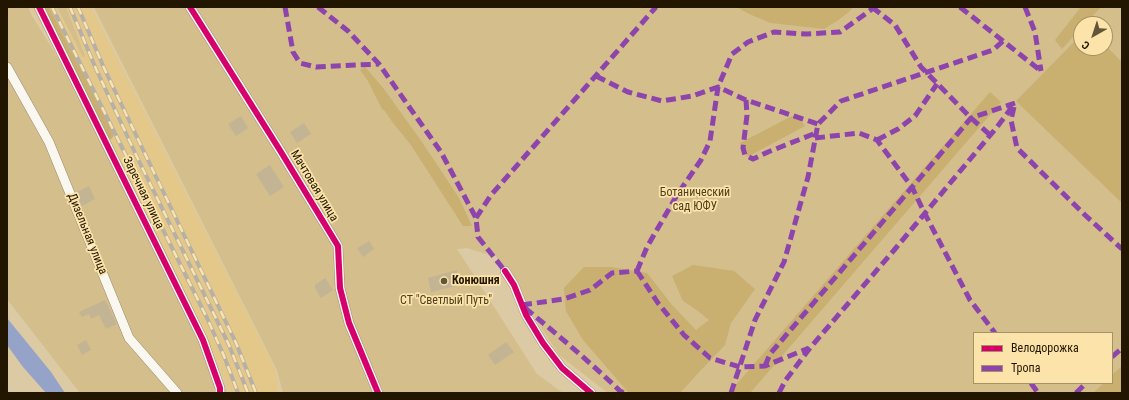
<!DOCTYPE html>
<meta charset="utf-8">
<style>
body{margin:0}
#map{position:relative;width:1129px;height:400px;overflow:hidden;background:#dbcaa3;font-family:"Roboto Condensed",sans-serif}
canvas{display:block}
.frame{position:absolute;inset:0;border:8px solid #221600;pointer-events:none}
.legend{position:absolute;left:973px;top:332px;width:140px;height:52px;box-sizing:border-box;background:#fbe3a9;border:1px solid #a49165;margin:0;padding:5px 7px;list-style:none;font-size:12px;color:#221600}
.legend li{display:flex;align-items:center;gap:8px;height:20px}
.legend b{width:20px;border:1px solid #a49165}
.north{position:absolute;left:1073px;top:16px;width:40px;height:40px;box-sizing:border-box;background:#fbe3a9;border:1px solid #a49165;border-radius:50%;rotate:219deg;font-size:11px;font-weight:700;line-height:16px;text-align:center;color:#221600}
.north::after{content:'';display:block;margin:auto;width:14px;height:18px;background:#635539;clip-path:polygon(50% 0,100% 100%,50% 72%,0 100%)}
</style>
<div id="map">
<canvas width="1129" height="400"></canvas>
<div class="frame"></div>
<ul class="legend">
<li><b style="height:5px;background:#d6006c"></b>Велодорожка</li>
<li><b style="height:5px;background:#8e44ad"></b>Тропа</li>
</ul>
<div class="north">С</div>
</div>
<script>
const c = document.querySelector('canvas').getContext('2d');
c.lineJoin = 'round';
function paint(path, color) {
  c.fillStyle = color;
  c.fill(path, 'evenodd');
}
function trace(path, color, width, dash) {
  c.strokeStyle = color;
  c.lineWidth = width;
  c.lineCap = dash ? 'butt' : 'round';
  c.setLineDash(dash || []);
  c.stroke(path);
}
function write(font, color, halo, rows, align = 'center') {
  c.font = font + ' "Roboto Condensed",sans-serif';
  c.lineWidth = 3.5;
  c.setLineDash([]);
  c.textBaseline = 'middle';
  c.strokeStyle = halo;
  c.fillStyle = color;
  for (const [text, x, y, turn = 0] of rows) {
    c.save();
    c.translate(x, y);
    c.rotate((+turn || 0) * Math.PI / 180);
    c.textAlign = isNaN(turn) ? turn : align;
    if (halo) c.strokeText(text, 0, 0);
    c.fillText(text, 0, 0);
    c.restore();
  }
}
const built = new Path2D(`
 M31,7h60l184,361 4,25h-50l-1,-5 -28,-66 -31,-43 -86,-187 -50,-81z`);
const green = new Path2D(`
 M7,7h21l3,7 49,80 87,185 59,109 1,5h-147l-73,-94z
 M57,7h9l19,49 -1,1h-1z
 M94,7h173l3,4 -2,-4h854v386h-514l-49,-38 -67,-105 -5,1 -1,3 -19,-6 -10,1 80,125 26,19h-280l-6,-23zM1081,24h24v24h-24zM974,333h138v50h-138z`);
const forest = new Path2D(`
 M40,7h9l64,125v5l-4,4z
 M737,7h116l-3,4 -13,10 -13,8 -53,-6 -22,-9z
 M1081,7h20l-16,17h-4v4l-19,21 -7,-9z
 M1081,35v13h24v-3l17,17v141l-106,-102z
 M365,67l19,22 40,56 35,53 13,28h-9l-52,-81 -18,-22 -8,-12 -3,-2 -14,-28 -8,-11z
 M990,92l11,10 -251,291h-21z
 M796,114l9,12 -58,31 -7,-14z
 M693,265l41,6 21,18 -24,34 -6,22 -24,25 -21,23h-51l-46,-53 -17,-29 -2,-23 20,-21h27l36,6 25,32 24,25 13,-10 -11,-9 -15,-10 -11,-25z
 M1122,366v27h-29l11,-10h8v-8z`);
const water = new Path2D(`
 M7,318l44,54 14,21h-19l-23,-26 -16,-22z`);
const building = new Path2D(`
 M241,116l7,12 -12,8 -8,-12z
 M304,123l7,11 -14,9 -7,-11z
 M270,165l14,22 -14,9 -14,-22z
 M89,186l6,13 -15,8 -7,-13z
 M369,241l5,8 -11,8 -6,-9z
 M457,270l4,15 -30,7 -3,-14z
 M325,278l8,12 -12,8 -6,-10v-3z
 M105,300l12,24 -11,5 -7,-14 -8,4 -2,-5 -7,3 -3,-5z
 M86,340l5,10 -9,5 -5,-10z
 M506,342l8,10 -19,13 -7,-10z`);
const minor = new Path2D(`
 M39,7l164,333 17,48v5
 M190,7l91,145 57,94 2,42 9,35 29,70
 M7,67l42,75 80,196 48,55
 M505,271l9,14 12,30 17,28 19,25 29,25`);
const rail = new Path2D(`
 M52,7l155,311 17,38 14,37
 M70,7l26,62 41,88 92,188 19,48
 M78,7l26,61 43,90 89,185 20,50`);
const quiet = new Path2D(`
 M285,7l8,45 7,11 16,4 63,-3
 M318,7l30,24 31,33 62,88 35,66 2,19 27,34
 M872,7l23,18 26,42 50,51 19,17
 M960,7l81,64
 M1025,7l10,25 6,39
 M596,76l32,16 34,9 30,-5 26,-9 28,13 72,24
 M746,100l1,15 -4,33 2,7 8,4 15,-7 48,-19
 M1014,107l-3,13 6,28 68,67 37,34
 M815,138l44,-5 18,7 35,47 13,27 45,86 25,33
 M877,140l21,-11 17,-13 22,-32
 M476,218l15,-23 165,-188
 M637,271l10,-24 30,-52 24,-35 9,-19 8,-54 14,-33 16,-12 26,-10 32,2 34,-2 35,-25
 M637,271l21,32 26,32 26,23 30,9 25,-1 44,-18
 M522,305l42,-6 26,-9 22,-17 25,-2
 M525,308c33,27 65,54 95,83l4,2
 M1112,357l10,-9
 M765,366l5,-12 201,-236 44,-15
 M1031,383l7,10
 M731,393l24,-73 29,-58 24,-85 10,-53 23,-23 152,-51 10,-9
 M779,393l6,-12 25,-33 85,-99 102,-122 18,-24
 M1076,393l10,-10`);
const cycleway = new Path2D(`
 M39,7l164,333 17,48v5
 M190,7l91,145 57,94 2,42 9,35 29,70
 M505,271l9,14 12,30 17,28 19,25 29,25`);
const markers = [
 [444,281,4,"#635539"]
];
const streetNames = [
 ["Мачтовая улица",314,186,59],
 ["Заречная улица",143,193,64],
 ["Дизельная улица",87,234,68]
];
const parkNames = [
 ["Ботанический",695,193],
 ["сад ЮФУ",695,207],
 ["СТ \"Светлый Путь\"",446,301]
];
const poiNames = [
 ["Конюшня",452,281]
];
paint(built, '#e3c88a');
paint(green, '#d3be8c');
paint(forest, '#c9af70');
paint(water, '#96a3c8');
paint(building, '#c3b594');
trace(minor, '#9c8f6f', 10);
trace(minor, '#faf7f1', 9);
trace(rail, '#b6b0a7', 4);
trace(rail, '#fbe3a9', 2.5, [8]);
trace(quiet, '#8e44ad', 5, [10, 5]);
trace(cycleway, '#d6006c', 6);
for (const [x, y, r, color] of markers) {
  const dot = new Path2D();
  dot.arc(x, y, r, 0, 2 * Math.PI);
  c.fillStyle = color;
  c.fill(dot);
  trace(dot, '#fbe3a9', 1.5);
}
write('12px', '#221600', '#fbe3a9', streetNames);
write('12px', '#50411e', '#fbe3a9', parkNames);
write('bold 12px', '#221600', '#fbe3a9', poiNames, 'left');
</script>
